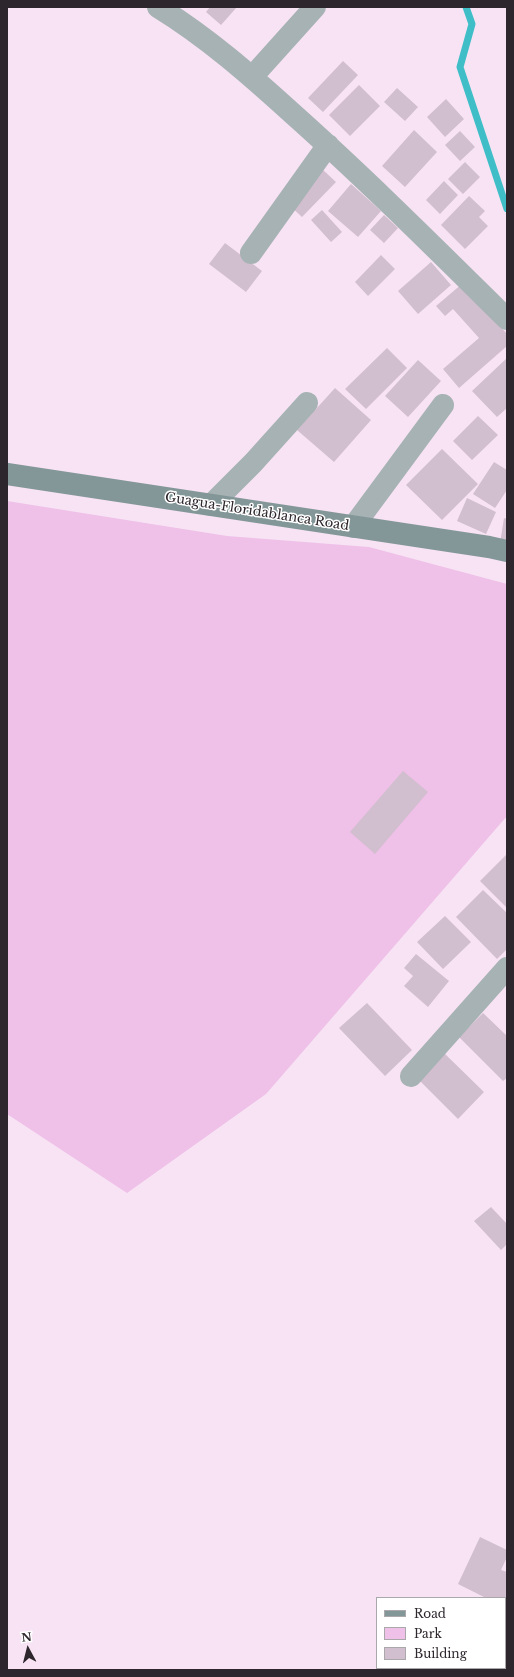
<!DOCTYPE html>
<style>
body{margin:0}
#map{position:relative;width:514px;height:1677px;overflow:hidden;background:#f7e3f4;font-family:"Libre Baskerville",serif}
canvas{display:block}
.frame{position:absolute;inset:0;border:8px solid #2d262c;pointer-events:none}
.legend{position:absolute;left:376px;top:1597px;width:130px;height:72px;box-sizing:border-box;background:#fff;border:1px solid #aba8ab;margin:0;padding:5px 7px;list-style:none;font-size:12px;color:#2d262c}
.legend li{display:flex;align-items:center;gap:8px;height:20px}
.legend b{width:20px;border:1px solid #aba8ab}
.north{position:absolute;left:8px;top:1629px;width:40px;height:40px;-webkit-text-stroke:3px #fff;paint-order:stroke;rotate:353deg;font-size:11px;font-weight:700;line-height:16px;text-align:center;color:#2d262c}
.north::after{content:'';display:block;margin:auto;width:14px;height:18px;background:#2d262c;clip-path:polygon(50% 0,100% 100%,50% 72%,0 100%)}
</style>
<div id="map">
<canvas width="514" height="1677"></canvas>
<div class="frame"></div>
<ul class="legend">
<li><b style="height:5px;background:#849798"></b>Road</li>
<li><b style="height:11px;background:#efc0e8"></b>Park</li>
<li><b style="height:11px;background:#d1bece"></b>Building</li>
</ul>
<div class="north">N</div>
</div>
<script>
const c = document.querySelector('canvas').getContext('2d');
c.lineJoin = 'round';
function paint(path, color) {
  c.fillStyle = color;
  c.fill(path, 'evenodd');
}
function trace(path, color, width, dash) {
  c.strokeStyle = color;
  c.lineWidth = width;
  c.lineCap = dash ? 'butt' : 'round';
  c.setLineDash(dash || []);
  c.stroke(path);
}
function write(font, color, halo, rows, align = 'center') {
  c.font = font + ' "Libre Baskerville",serif';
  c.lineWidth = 3;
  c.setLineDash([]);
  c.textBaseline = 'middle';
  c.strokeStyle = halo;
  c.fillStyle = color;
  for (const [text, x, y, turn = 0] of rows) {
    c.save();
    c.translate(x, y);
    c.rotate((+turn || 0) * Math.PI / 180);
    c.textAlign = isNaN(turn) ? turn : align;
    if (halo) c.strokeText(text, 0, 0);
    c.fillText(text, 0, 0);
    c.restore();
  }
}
const green = new Path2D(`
 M7,501l220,35 142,11 138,37v232l-241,278 -139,99 -120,-79z`);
const stream = new Path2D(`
 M466,7l6,17 -12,43 47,142`);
const building = new Path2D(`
 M210,7h27l-16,18 -15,-13z
 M343,61l15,14 -35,37 -15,-14z
 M359,85l21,21 -30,30 -21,-21z
 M397,88l21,19 -13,14 -21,-19z
 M446,99l18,20 -19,18 -18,-20z
 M414,130l23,22 -32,35 -23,-21z
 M460,131l15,16 -15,14 -15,-16z
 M465,162l15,15 -17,17 -15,-15z
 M322,169l14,13 -34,35 -14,-13z
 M444,181l14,14 -18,19 -14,-14z
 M351,184l30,27 -23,26 -30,-26z
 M469,196l16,15 -6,6 9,9 -23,23 -24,-24z
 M322,210l20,22 -11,10 -20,-22z
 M384,215l14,13 -14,15 -14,-13z
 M225,243l37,28 -16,21 -37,-28z
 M381,255l14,14 -27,27 -13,-14z
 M431,262l20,23 -33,29 -20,-23z
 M463,283l44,51v12l-48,42 -16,-19 36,-31 -26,-29 -8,7 -9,-10z
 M387,348l20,20 -41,41 -21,-20z
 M507,358v50l-10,9 -25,-26z
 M418,360l23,21 -33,36 -23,-21z
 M335,388l36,32 -37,42 -37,-32z
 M478,416l20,19 -26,25 -19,-19z
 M442,449l36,35 -36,36 -36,-35z
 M494,462l13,8v20l-12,18 -22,-14z
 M467,498l29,14 -10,22 -29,-13z
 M504,518l3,1v25l-7,-1z
 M403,771l25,21 -53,62 -25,-22z
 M507,854v54l-27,-27z
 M483,890l24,23v36l-10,10 -41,-42z
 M445,916l26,26 -28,27 -26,-27z
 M416,954l33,27 -21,26 -24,-21 9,-10 -9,-8z
 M367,1003l45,47 -27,26 -46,-48z
 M483,1013l24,23v42l-4,3 -44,-44z
 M443,1052l41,40 -26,27 -41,-41z
 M491,1207l16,17v20l-6,6 -27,-29z
 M480,1537l27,13v7l-6,13 6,2v36l-2,-1v-9h-19l-28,-14z`);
const street = new Path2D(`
 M158,7c49,30 92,68 135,107 74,66 144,136 214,205
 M252,77l63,-70
 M251,253l77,-108
 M211,505l42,-42 54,-60
 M353,527l90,-122
 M411,1076l96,-108`);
const secondary = new Path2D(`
 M7,474l482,73 18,4`);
const streetNames = [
 ["Guagua-Floridablanca Road",257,512,9]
];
paint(green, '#efc0e8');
trace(stream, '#40bec8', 7);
paint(building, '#d1bece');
trace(street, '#a6b2b3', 22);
trace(secondary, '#849798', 22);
write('13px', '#2d262c', '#fff', streetNames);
</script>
